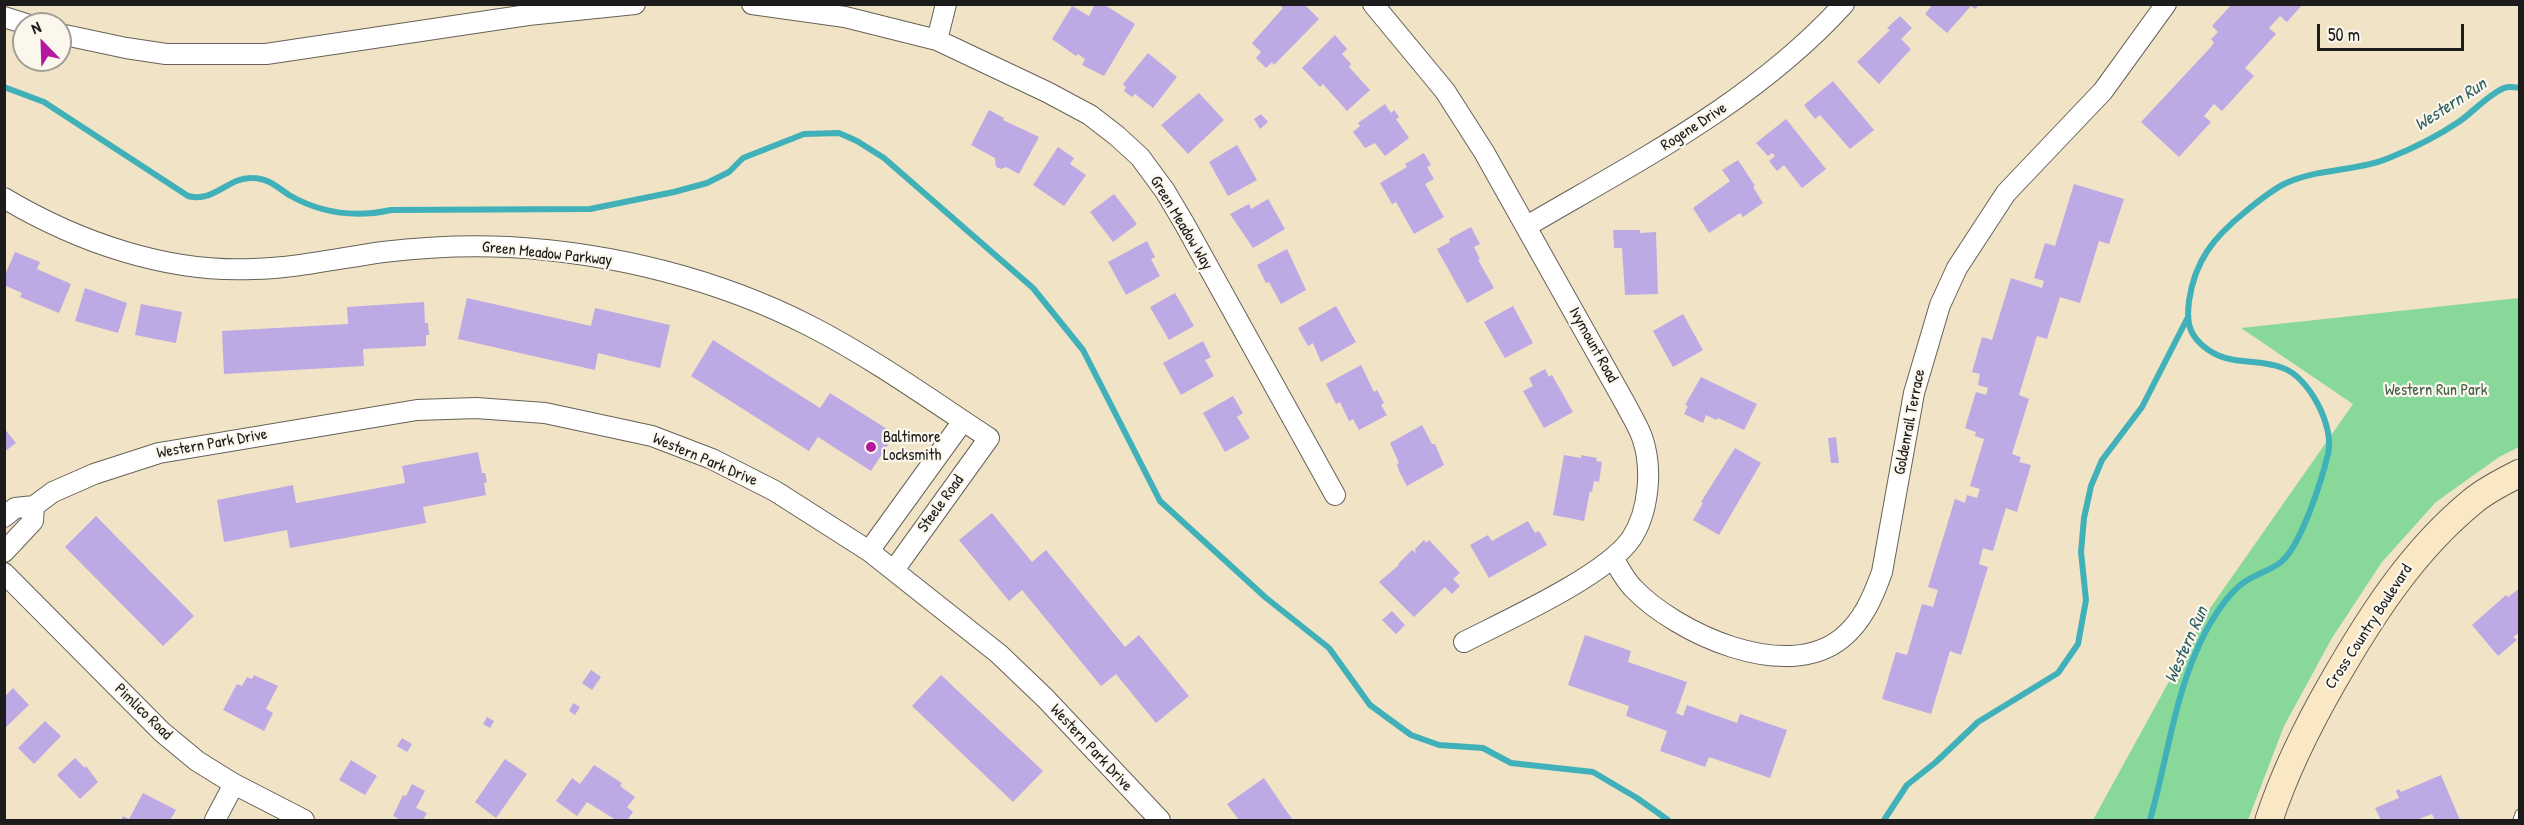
<!DOCTYPE html>
<style>
body{margin:0}
#map{position:relative;width:2524px;height:825px;overflow:hidden;background:#f1e3c6;font-family:"Patrick Hand",sans-serif}
canvas{display:block}
.frame{position:absolute;inset:0;border:6px solid #1c1c1c;pointer-events:none}
.north{position:absolute;left:12px;top:12px;width:60px;height:60px;box-sizing:border-box;background:#fbf7ec;border:2px solid #a29f99;border-radius:50%;rotate:337deg;font-size:16px;font-weight:700;line-height:24px;text-align:center;color:#1c1c1c}
.north::after{content:'';display:block;margin:auto;width:21px;height:27px;background:#b5179e;clip-path:polygon(50% 0,100% 100%,50% 72%,0 100%)}
.scale{position:absolute;left:2317px;top:24px;width:147px;height:27px;box-sizing:border-box;border:3px solid #1c1c1c;border-top:0;padding-left:8px;font-size:18px;line-height:21px;white-space:nowrap;color:#1c1c1c;-webkit-text-stroke:4px #fbf7ec;paint-order:stroke}
</style>
<div id="map">
<canvas width="2524" height="825"></canvas>
<div class="frame"></div>
<div class="north">N</div>
<div class="scale">50 m</div>
</div>
<script>
const c = document.querySelector('canvas').getContext('2d');
c.lineJoin = 'round';
function paint(path, color) {
  c.fillStyle = color;
  c.fill(path, 'evenodd');
}
function trace(path, color, width, dash) {
  c.strokeStyle = color;
  c.lineWidth = width;
  c.lineCap = dash ? 'butt' : 'round';
  c.setLineDash(dash || []);
  c.stroke(path);
}
function write(font, color, halo, rows, align = 'center') {
  c.font = font + ' "Patrick Hand",sans-serif';
  c.lineWidth = 4.5;
  c.setLineDash([]);
  c.textBaseline = 'middle';
  c.strokeStyle = halo;
  c.fillStyle = color;
  for (const [text, x, y, turn = 0] of rows) {
    c.save();
    c.translate(x, y);
    c.rotate((+turn || 0) * Math.PI / 180);
    c.textAlign = isNaN(turn) ? turn : align;
    if (halo) c.strokeText(text, 0, 0);
    c.fillText(text, 0, 0);
    c.restore();
  }
}
const green = new Path2D(`
 M2519,298v149l-20,10 -63,45 -54,60 -50,76 -48,88 -36,94h-155l113,-206 147,-210 -112,-76z`);
const stream = new Path2D(`
 M4,87l40,15 144,94c26,7 40,-19 64,-18 16,0 25,9 37,17 33,19 66,23 102,15l199,-1 84,-17 33,-9 22,-11 14,-14 61,-24 35,-1 18,8 27,17 149,130 50,62 77,151 105,96 64,51 41,57 41,30 28,10 44,3 28,15 82,9 44,26 31,22
 M1884,820l23,-35 29,-23 42,-40 80,-49 20,-29 8,-44 -5,-48 3,-34 7,-32 11,-26 40,-53 45,-88
 M2150,820c18,-63 25,-132 57,-191 9,-16 21,-35 36,-46 12,-9 27,-12 38,-21 20,-16 41,-83 47,-108 7,-27 -19,-77 -45,-86 -29,-11 -55,0 -81,-23 -15,-13 -15,-27 -13,-44 6,-41 25,-64 56,-89 12,-10 24,-20 39,-28 33,-16 71,-12 105,-26 25,-10 49,-22 71,-37 14,-10 28,-26 44,-33 5,-2 10,-1 16,0`);
const building = new Path2D(`
 M1095,4h8l32,20 -31,52 -22,-11 3,-6 -7,-5 -2,2 -24,-17 20,-33 17,10z
 M1278,4h26l15,15 -45,46 -2,-3 -6,6 -10,-10 5,-6 -9,-9 31,-35z
 M1933,4h47l-5,5 -4,-3 -24,27 -22,-19z
 M2232,4h71l-16,18 -7,-6 -11,12 7,6 -31,34 9,8 -32,35 -8,-7 -10,12 7,6 -32,35 -38,-35 69,-74 4,-5 -3,-4 7,-7 -6,-6z
 M1900,16l12,12 -11,11 10,10 -32,35 -22,-22 33,-32 -3,-2z
 M1335,35l12,14 -5,5 9,10 -2,3 21,23 -23,21 -24,-27 -3,3 -18,-19z
 M1148,53l29,24 -24,31 -18,-14 -3,3 -8,-6 2,-4 -3,-3z
 M1833,81l41,49 -24,19 -30,-34 -5,4 -11,-14z
 M1199,93l25,27 -36,34 -27,-29z
 M1385,104l6,9 3,-3 5,7 -3,2 13,19 -24,18 -10,-13 -10,5 -12,-16 7,-6 -2,-3z
 M989,110l15,8 -1,2 36,17 -20,37 -13,-7 -5,2 -5,-2 -1,-9 -24,-13z
 M1261,114l7,8 -8,7 -6,-10z
 M1786,119l40,50 -24,19 -18,-23 -7,6 -8,-10 6,-5 -3,-3 -4,3 -12,-13z
 M1237,145l20,35 -29,16 -19,-34z
 M1058,147l16,11 -4,6 16,11 -22,31 -31,-21z
 M1424,153l7,12 -4,2 7,12 -9,5 19,33 -30,17 -18,-32 -4,2 -12,-21 27,-16 -2,-3z
 M1738,160l17,26 -2,1 10,16 -20,14 -3,-4 -31,20 -16,-25 37,-27 -8,-11z
 M2074,184l50,15 -15,45 -10,-3 -19,62 -20,-6 -13,42 -10,-3 -18,59 10,4 -17,55 9,3 -2,5 12,3 -14,47 -11,-4 -13,43 -10,-3 -4,16 9,3 -27,88 -11,-4 -19,63 -49,-15 14,-47 11,3 15,-51 11,3 5,-17 -10,-3 27,-88 10,4 2,-8 10,3 3,-9 -10,-3 14,-47 -9,-3 1,-4 -11,-4 11,-36 10,3 2,-7 -10,-3 2,-11 -8,-2 10,-35 10,3 19,-62 31,10 2,-7 -10,-3 11,-35 10,3z
 M1114,194l23,30 -24,18 -23,-30z
 M1268,199l17,30 -32,19 -23,-34 19,-10 2,5z
 M1471,227l9,17 -6,3 6,12 -2,1 16,28 -27,15 -30,-54 13,-7 -1,-3z
 M1613,230h27v3l16,-1 2,62 -33,1 -3,-47h-8z
 M1147,241l8,16 -4,2 9,17 -34,19 -18,-33z
 M1287,249l19,41 -25,14 -12,-22 -3,1 -9,-18z
 M15,252l25,10 -3,7 34,15 -12,29 -39,-16 2,-4 -18,-8v-8z
 M85,288l42,15 -9,30 -43,-12z
 M1175,293l19,33 -25,14 -19,-33z
 M467,298l124,28 4,-18 75,17 -10,43 -62,-15 -3,17 -137,-31z
 M424,302l1,21h3l1,12h-3v11l-63,3 1,17 -140,8 -2,-43 126,-7 -1,-17z
 M141,304l41,8 -6,31 -41,-8z
 M1336,306l20,36 -35,20 -8,-19 -5,3 -10,-18z
 M1513,306l20,37 -28,15 -21,-36z
 M1683,314l20,36 -30,17 -20,-36z
 M713,340l107,68 10,-15 65,41 -24,37 -53,-34 -9,14 -118,-75z
 M1203,341l8,16 -6,3 9,16 -33,19 -18,-32z
 M1361,365l13,27 3,-2 7,13 -3,2 6,10 -28,15 -6,-11 -4,2 -9,-19 -4,2 -10,-20z
 M1545,369l4,8 3,-2 21,37 -29,16 -21,-37 10,-5 -4,-8z
 M1701,377l56,27 -13,26 -26,-12 -2,2 -10,-5 -3,8 -19,-9 4,-8 -3,-1z
 M1233,396l10,17 -6,4 13,21 -25,14 -22,-39z
 M1422,425l10,19h3l9,21 -37,21 -8,-15 -2,-7 2,-1 -9,-20z
 M4,428l12,15 -12,9z
 M1836,437l3,26h-8l-3,-25z
 M1735,448l26,15 -42,72 -26,-15 10,-17 -2,-1z
 M478,452l4,21h3l2,9 -3,1 2,12 -63,12 3,16 -136,25 -3,-18 -63,12 -7,-42 76,-15 3,18 23,-4 86,-16 -3,-17z
 M1564,455l17,3v-3l16,3 -1,3 6,1 -3,20 -5,-1 -2,11 -2,-1 -6,30 -31,-6z
 M992,513l40,49 14,-12 79,97 14,-12 50,61 -33,27 -40,-49 -15,12 -79,-96 -13,11 -50,-61z
 M96,516l98,100 -31,30 -98,-99z
 M1528,521l7,12 4,-2 8,14 -58,33 -19,-33 18,-10 4,6z
 M1424,540l2,3 3,-3 31,33 -7,6 7,7 -8,8 -7,-7 -31,30 -35,-35 20,-17 -1,-1 14,-14 4,3 -1,-4z
 M2520,588v44l-7,5 4,3 -19,16 -26,-31 34,-30 2,2z
 M1392,611l13,14 -9,9 -14,-14z
 M1585,635l46,16 -3,11 59,20 -11,31 7,3 4,-11 50,18 3,-9 47,16 -17,48 -61,-21 -4,10 -45,-16 7,-20 -41,-15 3,-10 -61,-21z
 M591,670l10,7 -9,13 -10,-7z
 M254,675l24,11 -12,23 7,4 -9,18 -41,-21 14,-26 5,2 5,-9 5,2z
 M941,675l102,96 -30,31 -101,-96z
 M13,688l16,17 -25,24v-32z
 M573,703l7,4 -5,8 -6,-4z
 M487,717l7,4 -4,7 -7,-4z
 M45,721l16,15 -27,28 -16,-16z
 M402,738l10,6 -5,8 -10,-6z
 M75,758l10,10 1,-2 12,16 -18,17 -23,-24z
 M505,759l22,15 -31,44 -21,-16z
 M351,760l26,16 -12,19 -26,-15z
 M594,765l28,18 -2,3 15,11 -8,10 6,5 -6,8h-11l-29,-18 -10,14 -21,-15 16,-23 8,6z
 M2441,775l19,45h-25l-3,-6 -16,6h-35l-6,-12 24,-10 -3,-7 3,-2 2,3z
 M1264,778l21,31 8,11h-54l-12,-16z
 M412,784l13,7 -9,17 11,5 -4,7h-22l-8,-4 10,-21 3,1z
 M143,793l33,17 -6,10h-49l2,-4 6,3z`);
const service = new Path2D(`
 M2518,820l2,-6`);
const minor = new Path2D(`
 M752,4l93,13 92,23 110,52 43,23 27,21 23,21 25,34 19,32 151,272
 M1373,4l72,87 39,61 142,253c5,10 12,21 16,32 11,31 7,75 -11,102 -26,37 -124,81 -167,103
 M4,17l22,7
 M60,34l66,14 40,6h100l262,-39 107,-11
 M937,40l9,-36
 M4,198c74,44 163,75 249,71 44,-1 87,-11 130,-17 42,-5 84,-7 126,-5 104,6 210,32 303,80 62,32 119,73 177,111l-95,132
 M1527,226c111,-65 229,-125 317,-222
 M4,517l11,-9 19,-2 19,-14 41,-18 65,-21 258,-43 59,-2 69,5 107,23 60,23 63,32 94,60 130,103 47,45 114,121
 M869,551l94,-130
 M4,552l29,-31 1,-15
 M1613,558c6,10 12,22 20,30 43,45 153,96 209,50 21,-17 31,-41 40,-66l32,-179 26,-88 17,-37 49,-75 97,-102 63,-87
 M4,573l158,159 35,29 37,23 70,36
 M215,820l19,-36`);
const secondary = new Path2D(`
 M2269,820c16,-49 39,-95 65,-140 38,-66 79,-130 139,-179 13,-11 31,-20 47,-28`);
const markers = [
 [871,447,6,"#b5179e"]
];
const streetNames = [
 ["Rogene Drive",1694,127,-33],
 ["Green Meadow Way",1181,223,59],
 ["Green Meadow Parkway",547,254,6],
 ["Ivymount Road",1593,345,61],
 ["Goldenrail Terrace",1910,422,-79],
 ["Western Park Drive",212,444,-10],
 ["Western Park Drive",705,460,23],
 ["Steele Road",941,504,-54],
 ["Cross Country Boulevard",2369,627,-57],
 ["Pimlico Road",143,712,44],
 ["Western Park Drive",1091,748,47]
];
const parkNames = [
 ["Western Run Park",2436,391]
];
const poiNames = [
 ["Baltimore",883,438],
 ["Locksmith",883,456]
];
const waterNames = [
 ["Western Run",2451,105,-33],
 ["Western Run",2187,645,-66]
];
paint(green, '#87d899');
trace(stream, '#41b1b9', 6);
paint(building, '#bda9e4');
trace(service, '#676258', 11);
trace(minor, '#676258', 22);
trace(secondary, '#676258', 29);
trace(service, '#fff', 9);
trace(minor, '#fff', 20);
trace(secondary, '#fae7c3', 27);
for (const [x, y, r, color] of markers) {
  const dot = new Path2D();
  dot.arc(x, y, r, 0, 2 * Math.PI);
  c.fillStyle = color;
  c.fill(dot);
  trace(dot, '#fbf7ec', 2);
}
write('16px', '#1c1c1c', '#fbf7ec', streetNames);
write('16px', '#415e48', '#fbf7ec', parkNames);
write('16px', '#1c1c1c', '#fbf7ec', poiNames, 'left');
write('italic 18px', '#2d5f63', '#fbf7ec', waterNames);
</script>
